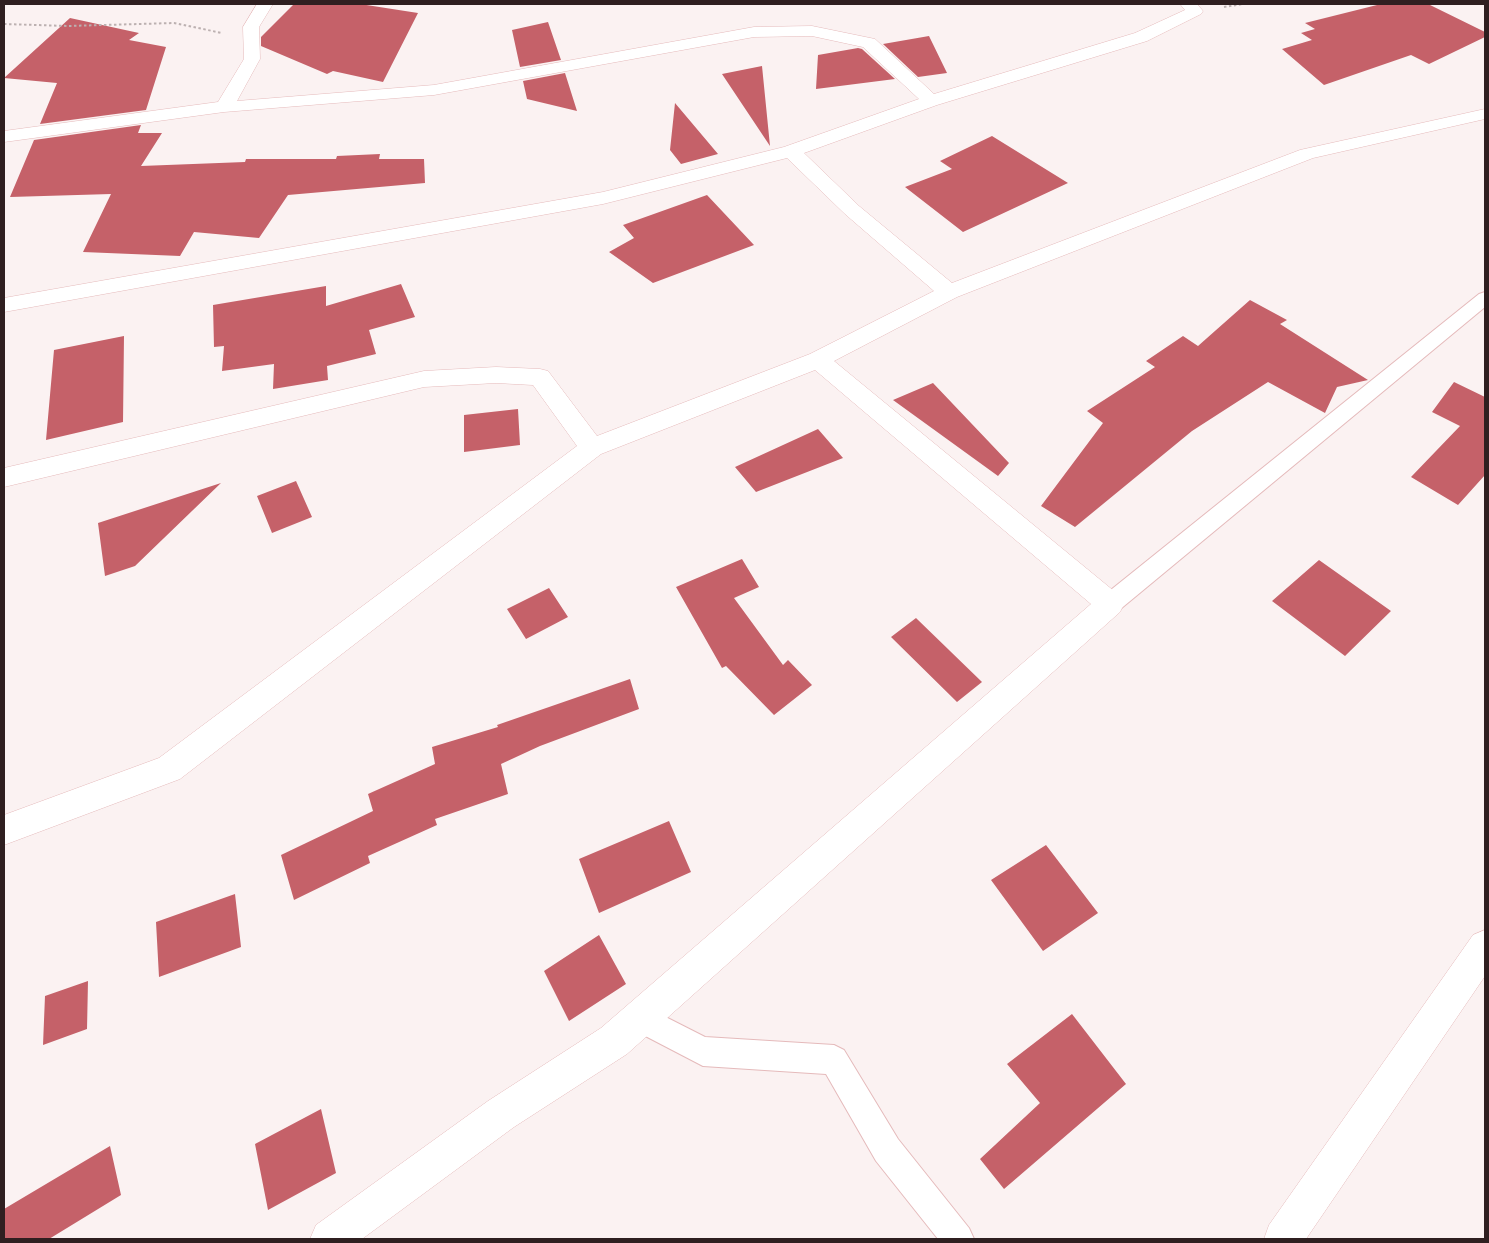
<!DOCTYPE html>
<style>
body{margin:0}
#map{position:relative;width:1489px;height:1243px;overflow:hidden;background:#fbf2f2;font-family:Ubuntu,sans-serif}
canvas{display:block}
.frame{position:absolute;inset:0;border:5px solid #2f1f20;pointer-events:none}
</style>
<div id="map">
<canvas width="1489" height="1243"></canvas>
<div class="frame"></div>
</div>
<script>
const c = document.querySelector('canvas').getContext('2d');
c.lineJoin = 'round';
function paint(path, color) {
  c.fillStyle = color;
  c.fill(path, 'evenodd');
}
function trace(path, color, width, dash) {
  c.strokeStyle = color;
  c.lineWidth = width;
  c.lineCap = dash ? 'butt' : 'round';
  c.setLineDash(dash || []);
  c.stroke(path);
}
const building = new Path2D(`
 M294,4h66l58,9 -35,69 -50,-11 -6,3 -66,-28v-9z
 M1381,4h47l57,28v5l-56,27 -18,-9 -87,30 -42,-36 30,-9 -11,-7 14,-4 -10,-6z
 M70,18l69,15 -10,7 37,7 -20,63 -106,14 17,-41 -53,-5z
 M548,22l13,38 -41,7 -8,-37z
 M929,36l18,37 -29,4 -35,-33z
 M858,48l4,1 33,30 -79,10 2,-34z
 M762,66l8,80 -48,-72z
 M565,73l12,38 -50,-12 -4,-18z
 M675,103l43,51 -37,10 -11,-14z
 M141,125l-3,8h24l-21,33 104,-4 1,-3h90l1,-3 43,-2 -1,5h45l1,24 -137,12 -29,43 -65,-6 -14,24 -97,-4 28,-58 -101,3 24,-57z
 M992,136l76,47 -105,49 -58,-45 47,-18 -12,-8z
 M707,195l47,50 -101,38 -44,-31 25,-14 -11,-13z
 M401,284l14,33 -46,13 7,24 -49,12 1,14 -55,9 1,-25 -52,7 2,-25 -10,1 -1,-42 113,-19v20z
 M1250,300l37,20 -7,4 88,56 -31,7 -12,26 -57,-31 -76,49 -117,96 -34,-21 62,-83 -16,-12 68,-44 -9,-6 37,-25 15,10z
 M124,336l-1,86 -77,18 8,-90z
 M1454,382l31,15v78l-27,30 -47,-28 49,-51 -28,-14z
 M933,383l76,80 -11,13 -105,-76z
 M518,409l2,36 -56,7v-37z
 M818,429l25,29 -87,34 -21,-25z
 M296,481l16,36 -40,16 -15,-37z
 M221,483l-86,83 -30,10 -7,-53z
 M742,559l17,28 -25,11 49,67 5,-5 24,25 -38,30 -48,-49 -4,2 -46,-81z
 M1319,560l72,51 -46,45 -73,-55z
 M549,588l19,29 -42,22 -19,-30z
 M916,618l66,64 -25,20 -66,-65z
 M630,679l9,30 -99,37 -39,18 7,30 -73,25 2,6 -69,31 2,7 -76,37 -13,-45 92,-44 -5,-17 67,-30 -3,-17 66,-20 -1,-2z
 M669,821l22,51 -92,41 -20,-54z
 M1046,845l52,68 -55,38 -52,-71z
 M235,894l6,53 -82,30 -3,-55z
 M599,935l27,49 -57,37 -25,-50z
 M88,981l-1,48 -44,16 2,-49z
 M1072,1014l54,70 -122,105 -24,-30 60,-56 -33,-39z
 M321,1109l15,64 -68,37 -13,-66z
 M110,1146l11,49 -72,44h-45v-30z`);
const path = new Path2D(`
 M1224,7l19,-3
 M4,24l64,2 106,-3 48,10`);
const service = new Path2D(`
 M1485,292v15l-367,304 -8,2 -8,-2 -3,-7 3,-7 377,-303z
 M640,1004l65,33 129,8 10,5 54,89 71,89 5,11h-36l-62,-78 -50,-87 -123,-8 -73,-38 -4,-10 4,-10z`);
const minor = new Path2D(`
 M257,4h16l-14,23 1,32 -23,42 197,-16 320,-58 58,-1 63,13 59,55 201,-61 50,-23 -5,-6h17l6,7 -2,3 -54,27 -210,64 -133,48 55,53 93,77 348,-133 185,-41v10l-172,39 -356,139 -123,64 286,235 4,8 -4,8 -493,442 -113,73 -152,112h-52l6,-14 172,-124 113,-73 490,-424 -276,-234 -214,84 -421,325 -176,66v-30l155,-57 418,-312 -44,-61 -37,-2 -72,4 -420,100v-19l420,-97 72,-4 44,2 8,2 49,65 213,-82 124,-63 -89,-77 -58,-56 -184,46 -599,108v-14l599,-106 181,-45 135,-48 -56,-52 -51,-11 -58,1 -320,58 -210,17 -220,30v-11l214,-29 26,-43 -1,-32z
 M1485,930v46l-179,263h-42l5,-14 204,-290z`);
paint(building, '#c56169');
trace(service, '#e5babb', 2);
trace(minor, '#e5babb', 1);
trace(path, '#bcb1b1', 2, [2.5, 2.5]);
paint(service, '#fff');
paint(minor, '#fff');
</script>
